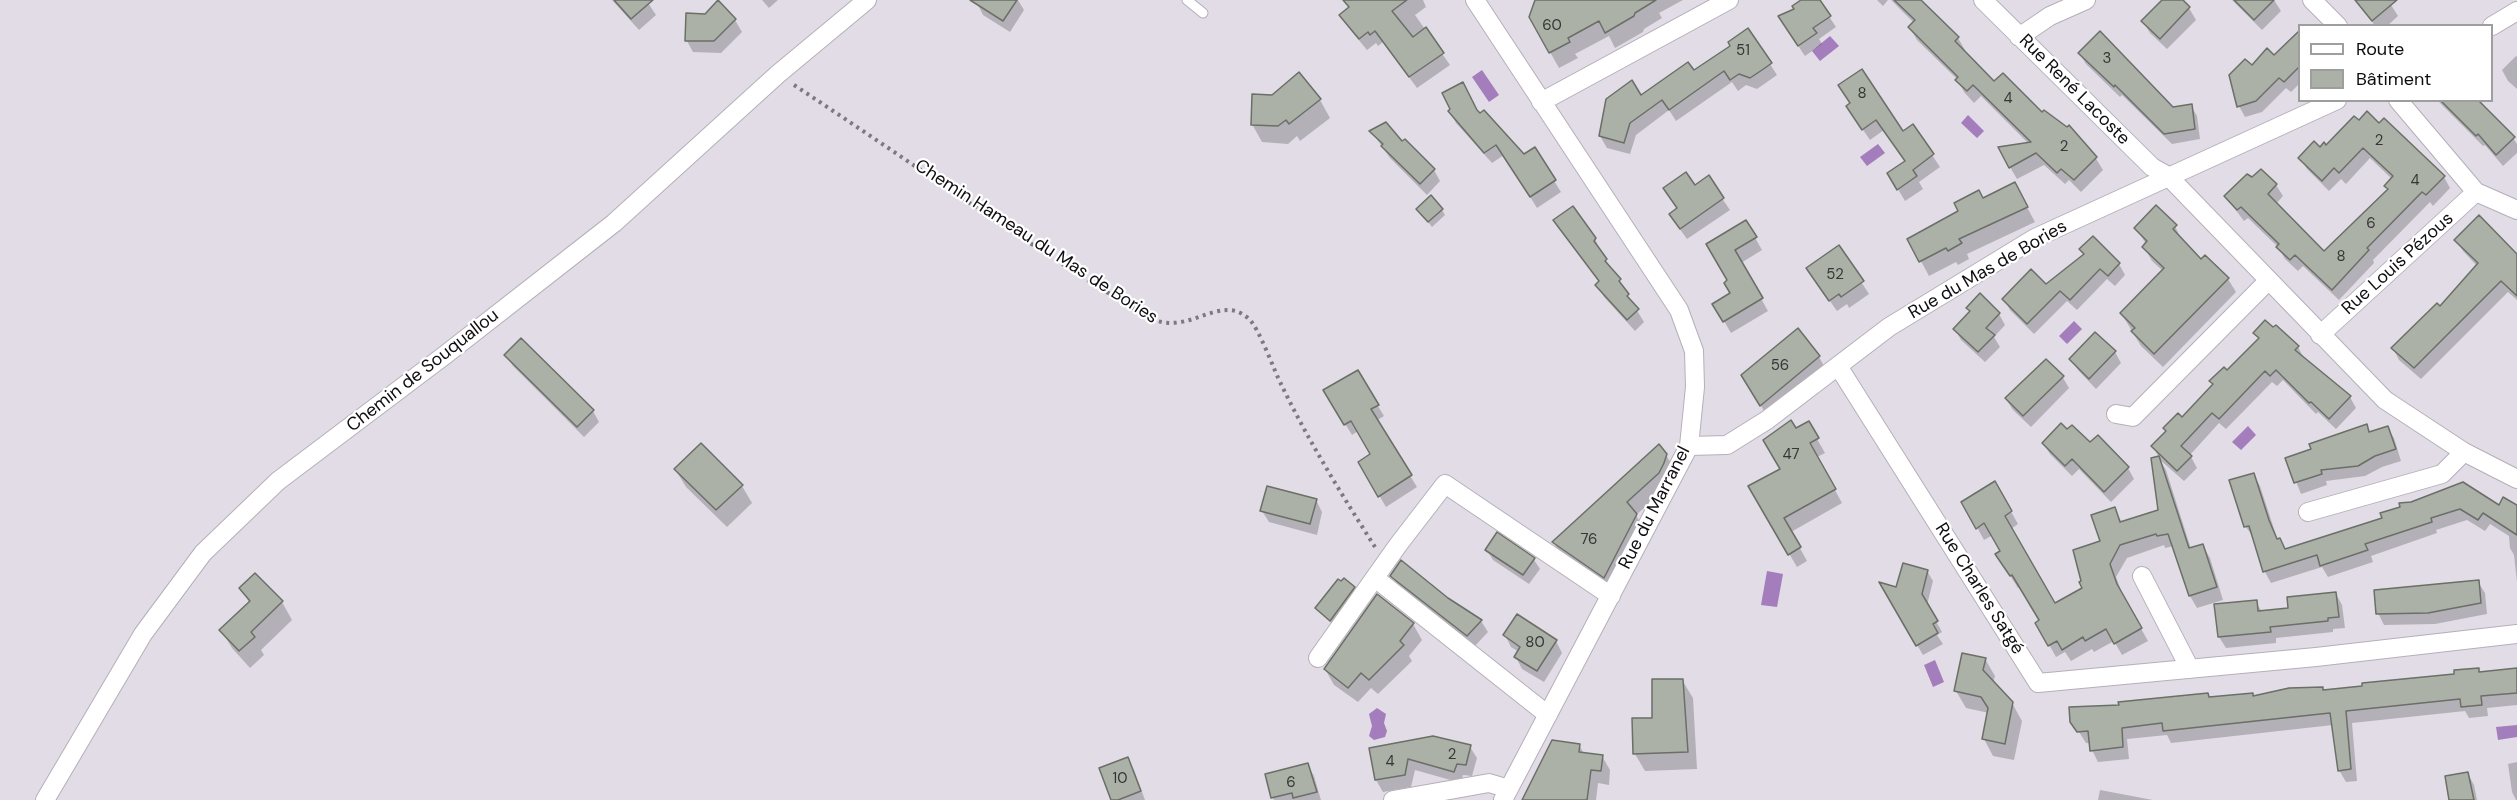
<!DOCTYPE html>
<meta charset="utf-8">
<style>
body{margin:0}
#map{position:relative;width:2517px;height:800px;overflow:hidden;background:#e2dce6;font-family:"DM Sans",sans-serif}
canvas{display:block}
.legend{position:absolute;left:2298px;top:24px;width:195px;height:78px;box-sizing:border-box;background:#fff;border:2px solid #9f9e9f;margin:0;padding:8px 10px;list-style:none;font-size:18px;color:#0f0d10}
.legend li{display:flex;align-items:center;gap:12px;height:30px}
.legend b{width:30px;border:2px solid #9f9e9f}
</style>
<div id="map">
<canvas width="2517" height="800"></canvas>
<ul class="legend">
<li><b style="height:8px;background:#fff"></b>Route</li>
<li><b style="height:16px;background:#abb1a7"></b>Bâtiment</li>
</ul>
</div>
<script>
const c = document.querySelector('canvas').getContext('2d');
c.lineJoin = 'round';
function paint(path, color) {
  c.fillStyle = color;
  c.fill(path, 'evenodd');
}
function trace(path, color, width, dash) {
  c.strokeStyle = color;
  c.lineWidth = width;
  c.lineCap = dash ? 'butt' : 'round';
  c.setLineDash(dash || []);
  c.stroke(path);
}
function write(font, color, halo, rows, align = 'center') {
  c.font = font + ' "DM Sans",sans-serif';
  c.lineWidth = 4.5;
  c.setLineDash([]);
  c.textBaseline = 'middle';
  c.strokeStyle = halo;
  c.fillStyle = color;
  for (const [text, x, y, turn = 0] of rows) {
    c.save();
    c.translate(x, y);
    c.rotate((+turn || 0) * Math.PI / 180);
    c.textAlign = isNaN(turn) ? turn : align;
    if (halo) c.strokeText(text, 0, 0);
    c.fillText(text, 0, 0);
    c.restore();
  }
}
const water = new Path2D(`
 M1830,36l9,10 -19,15 -8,-10z
 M1482,70l17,25 -10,7 -17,-25z
 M1968,115l16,16 -7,7 -16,-15z
 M1878,144l7,9 -18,13 -7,-9z
 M2074,321l8,8 -15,15 -8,-8z
 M2248,426l8,9 -15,15 -9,-8z
 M1767,571l16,3 -6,33 -16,-2z
 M1935,660l9,22 -11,5 -9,-22z
 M1377,708l9,6 -2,9 3,8 -2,6 -11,3 -5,-4 3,-10 -3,-12z
 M2517,725v12l-19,3 -2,-13z`);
const shadow = new Path2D(`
 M612,0h34l10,15 -17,15z
 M762,0h16l-9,8z
 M979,0h39l6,10 -14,22 -27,-17 -6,-12z
 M1357,0h66l3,7 -11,8 35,50 -33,23 -34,-46 -5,4 -2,-3 -9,7 -19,-23 -7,-12z
 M1537,0h146l-24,13 3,5 -18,11 -1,3 -28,16 -6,-12 -34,18 3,4 -19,10 -9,-16z
 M1810,0h8l18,27 -17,12 3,5 -17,12 -19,-28z
 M1877,0h11l-5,6z
 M1891,0h29l38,38 7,12 -2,2 31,32 48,30 53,43 8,13 -22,22 -12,-12 -4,4 -21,-19 -27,14 -7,-12 19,-23 -48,-48 -7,7 -10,-11 -7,-13 -40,-39 -7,-12 4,-5z
 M2164,0h17l8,8 7,12 -29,29 -17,-16 -7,-12z
 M2232,0h42l7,11 -19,19z
 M2358,0h30l10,16 -11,10h-12z
 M718,3l17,17 7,12 -21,21 -28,-1 -6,-11z
 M2300,32v51l-9,9 -5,-4 -24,24 -17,5 -6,-11 13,-39 22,-10z
 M2080,54l92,55 19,-3 6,10 3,23 -28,5 -50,-49 -2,2 -34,-33z
 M2516,56l1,1v32l-9,-8 -6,-11z
 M1770,64l7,11 -20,14 -11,-4 -8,6 -6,-9 -56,39 -7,-11 -33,25 -6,19 -23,-6 -7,-12 93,-64z
 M1320,100l10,18 -30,23 -3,-5 -9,8 -26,-2 -10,-18z
 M2437,100h43l5,10 28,28 4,6v9l-14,13 -18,-21 -2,1z
 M1851,104l52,29 10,-7 27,41 -21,15 4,7 -18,12 -16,-27 17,-12 -22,-32 -14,10 -15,-22z
 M1450,112h27l47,44 10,-7 27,43 -24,16 -33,-53 -12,8 -36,-40z
 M2359,122l20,3 65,52 6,11 -17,18 -3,-4 -57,58 1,3 -35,37 -36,-34 -5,5 -13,-12 -7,-12 -30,-29 -4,3 -19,-25 27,-17 24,6 7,11 -7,8 48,49 65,-63 3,-11 -22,-21 -24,26 -5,-5 -12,12 -22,-22 -7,-11 26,-11z
 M1371,131l31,13 32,26 6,11 -13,14 -37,-37z
 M1708,178l22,32 -43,29 -10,-14 1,-16 17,-22z
 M2022,198l13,24 -68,32 2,5 -11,6 -2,-3 -27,14 -20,-37 74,-39z
 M1418,209l24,1 3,5 -13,12z
 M1555,221l40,18 6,13 43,70 -9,9 -31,-34 -7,-12 3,-2z
 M1746,222l16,28 -21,13 27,48 -37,22 -17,-29 18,-10 -3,-13 -21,-36z
 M2175,226l7,15 19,20 27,18 8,13 -73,75 -22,-21 -20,-33 42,-42 -11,-10 -8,-14 2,-3 -10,-16z
 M2093,238l26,26 6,11 -10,11 -8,-7 -30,31 -10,-9 -33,33 -24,-24 -6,-11 42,-13 38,-31 -3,-5z
 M2456,240l61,15v45l-9,-8 -87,87 -22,-19 -6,-12 48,-40 36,-42 -14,-15z
 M1839,248l30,46 -20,14 -2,-4 -10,7 -22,-31z
 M1999,314l6,11 -11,12 6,10 -15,15 -24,-22 -6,-11z
 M2276,327l22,20 6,11 46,39 6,11 -20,21 -18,-17 -2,2 -33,-34 -6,6 -5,-4 -46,47 -7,-6 -29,32 7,13 -13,13 -25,-22 7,11 25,79 12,-3 7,12 13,42 -26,8 -7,-12 -16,-50 -9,2 -1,-3 -37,13 -11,19 8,21 24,43 -26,14 -8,-14 -20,11 -2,-3 -21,12 -6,-9 -9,5 -19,-34 4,-2 -20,-34 -3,1 -14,-22 -2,-15 -9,-16 -9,5 -21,-38 32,-19 23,41 -7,5 44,76 29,-17 31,-80 7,15 38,-12 -1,-53 -6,-12 29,-27 32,-34 -3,-4 16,-9 32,-32 -5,-7 19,-4z
 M2095,334l20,18 6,11 -25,26 -18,-19 -7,-11z
 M506,355l87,56 6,11 -15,15 -71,-71z
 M1819,357l10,18 -58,47 -18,-29z
 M1357,372l27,44 -8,5 41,66 -31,20 -26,-44 12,-8 -14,-24 -6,4 -27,-44z
 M2062,376l7,12 -38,39 -18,-17 -7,-11z
 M1808,423l17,30 -8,4 25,46 -51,29 16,29 -10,6 -47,-80 32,-17 13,-40z
 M2366,426l4,7 17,-6 7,11 7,23 -19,6 -17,9 -39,5 1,4 -26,9 -14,-35z
 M2097,437l31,31 6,11 -23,23 -32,-33 -7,7 -22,-22 -7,-11 47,1z
 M1666,455l9,15 -8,18 -31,27 8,15 -32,61 -50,-34 -8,-14z
 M675,469l67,17 10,17 -25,24 -41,-40z
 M2253,474l7,12 18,55 7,9 99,-31 18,-11 115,-1v75l-3,-27 -4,-7 -1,-12 -19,-12 -5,7 -18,-11 -31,10 1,3 -66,23 2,6 -45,15 -6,-10 -51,16 -6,-11 -11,-34 -8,-11 -15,-46z
 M1316,500l6,12 -5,23 -48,-13 -7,-11z
 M1497,535l37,25 6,9 -11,15 -36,-24 -6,-10z
 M1927,571l6,10 -6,24 15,27 -5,3 6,9 -20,11 -41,-70 16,4z
 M1392,576l55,23 34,22 7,11 -14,15 -75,-60z
 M2478,582l7,11 2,21 -52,10 -51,1 -6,-12z
 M241,588l41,14 10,18 -31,30 3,5 -14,13 -18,-20 -11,-18 29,-26z
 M1353,588l4,5 -23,33 -17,-18z
 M2336,594l6,11 3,23 -12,1v3l-57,6v5l-50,5 -7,-11 37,-35 6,10 27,-2z
 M1413,624l9,16 -13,16 3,5 -34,33 -7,-6 -13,14 -24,-17 -9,-16z
 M1505,635l51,6 6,12 -18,29 -22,-13 -6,-12 3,-5 -8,-5z
 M1985,659l10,17 -2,7 19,20 10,18 -8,39 -21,-4 -9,-17 5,-26 -23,-5 -10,-17z
 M2478,670l2,3 37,-3v35l-30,3 1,8 -19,2 -4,-7 -113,12 5,58 -11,1 -7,-12 -6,-45 -162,18 -4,-8 -40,4 2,20 -31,3 -6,-12 -1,-7h-5l-14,-22 48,-15 204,-15 132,-15z
 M1682,680l11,18 4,71 -52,2 -10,-17z
 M1579,745l5,9 18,2 8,14 -1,15 -11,-2 -2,17h-74z
 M1470,747l7,11 -5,18 -9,-1 -2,8 -46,-13 -4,17 -28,5 -7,-12 -5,-31z
 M1127,759l7,11 11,30h-32z
 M2517,762v38h-1l-4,-8 -4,-28z
 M1307,764l7,12 7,24h-47l-2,-3z
 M2468,774l6,11 3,15h-26z
 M2100,790l53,10h-55z`);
const building = new Path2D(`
 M614,0h39l-22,19z
 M718,0l18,19 -22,22h-29l1,-28 19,1z
 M970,0h47l-14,21z
 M1343,0h64l-15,11 21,26 13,-10 18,26 -35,24 -34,-46 -5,4 -2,-3 -9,7 -20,-24 10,-8z
 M1535,0h121l-21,13 -1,3 -29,17 -6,-12 -31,17 2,4 -21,11 -20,-36z
 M1801,0h19l11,16 -18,12 4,5 -19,13 -20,-30 16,-7 -2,-3z
 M1894,0h27l38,37 -4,4 39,40 9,-8 39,39 2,-2 23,17 2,-2 28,32 -23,23 -13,-11 -4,4 -21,-20 -27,15 -11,-21 33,-5 -58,-57 -6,6 -12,-11 3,-3 -50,-50 7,-7z
 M2162,0h21l7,7 -30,32 -19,-18z
 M2234,0h40l-20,20z
 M2355,0h42l-25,21z
 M1748,28l24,35 -10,7 -12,8 -11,-4 -9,6 -6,-9 -55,39 -7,-10 -32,23 -6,20 -25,-7 7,-37 26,-19 9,15 47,-33 6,8 36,-24 -2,-4z
 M2300,30v36l-16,16 -5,-4 -23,23 -19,6 -8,-32 16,-16 7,6 15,-17 7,7z
 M2100,31l73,76 19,-3 3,25 -31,5 -49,-49 -1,2 -36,-34z
 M1862,69l41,62 10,-7 21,30 -21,16 4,6 -20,14 -10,-17 18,-12 -29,-41 -14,10 -16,-24 4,-3 -12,-18z
 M1299,72l22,27 -32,25 -3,-4 -8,6 -27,-1 1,-31 20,1z
 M1463,82l14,28 3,3 4,-3 40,44 11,-7 21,33 -26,17 -34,-52 -12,8 -36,-42 2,-2 -8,-16z
 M2440,100h38l37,37 -19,18 -18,-21 -2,2z
 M2367,111l12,12 5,-5 61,58 -19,19 -4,-3 -55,56 2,2 -37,40 -37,-35 -5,5 -14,-13 3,-3 -38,-37 -4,3 -13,-14 23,-22 5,3 9,-8 16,15 -9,10 56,57 64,-62 -4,-3 9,-10 -30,-28 -24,25 -5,-5 -12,13 -24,-23 16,-17 6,6 4,-5 2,3 28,-29 5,4z
 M1386,122l16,19 3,-2 30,30 -15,15 -39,-38 2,-2 -14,-13z
 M1686,172l9,13 14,-10 15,23 -44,31 -11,-15 8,-6 -14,-20z
 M2015,182l13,25 -69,32 3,4 -14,8 -2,-3 -27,14 -12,-23 51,-28 -4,-8 25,-13 4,8z
 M1431,195l12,14 -15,13 -12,-13z
 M2156,205l21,20 -4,4 28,30 4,-4 24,23 -75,76 -23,-23 4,-3 -15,-15 44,-45 -22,-21 5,-6 -13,-13z
 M1573,206l23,32 -2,3 13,18 -2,2 16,18 -2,2 10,13 -2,2 12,13 -12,11 -32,-35 4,-4 -46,-61z
 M2479,215l38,39v42l-16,-15 -87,87 -23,-20 46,-45 3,3 38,-43 -24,-23z
 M1746,220l11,17 -22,13 28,48 -40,24 -11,-18 18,-11 -6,-10 3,-3 -21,-36z
 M2093,236l27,27 -12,13 -8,-7 -30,31 -10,-9 -33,33 -25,-25 29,-30 15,15 38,-30 -5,-5z
 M1839,245l25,36 -23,16 -2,-3 -10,7 -23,-33z
 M1980,293l20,20 -14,15 9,7 -17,17 -25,-23 17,-18 -4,-3z
 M2265,320l8,7 3,-2 23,21 -4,4 56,46 -22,23 -18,-17 -2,1 -33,-33 -6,6 -5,-5 -46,48 -7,-6 -31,33 11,10 -15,15 -26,-25 15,-15 -3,-3 15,-15 4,4 31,-33 -4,-3 15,-14 3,3 32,-32 -6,-5z
 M1798,328l22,28 -60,50 -19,-31z
 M2095,332l21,19 -27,28 -20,-20z
 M521,338l73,72 -17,17 -73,-72z
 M2046,359l18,17 -41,40 -18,-18z
 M1358,370l21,35 -8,4 41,66 -34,22 -20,-35 12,-8 -19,-33 -7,4 -21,-35z
 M1791,420l5,8 13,-7 10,17 -9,5 26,46 -52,29 17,29 -13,8 -40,-69 32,-17 -17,-29z
 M2061,423l6,6 5,-4 18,17 8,-7 31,32 -25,25 -32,-33 -7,7 -23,-23z
 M2367,424l2,8 19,-6 8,23 -21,7 -17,10 -37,4 1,4 -28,9 -9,-25 26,-9 -2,-5z
 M701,443l42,42 -27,25 -42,-41z
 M1659,444l8,10 -3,9 -5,10 -32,29 10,12 -33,64 -52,-36z
 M2159,456l30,92 14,-4 14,43 -28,9 -21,-62 -11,2 -1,-2 -36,11 -10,19 7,20 25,44 -28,16 -8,-15 -21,12 -2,-4 -21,13 -5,-9 -9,5 -13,-23 4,-3 -27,-45 -2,1 -15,-22 5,-3 -16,-28 -8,6 -15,-27 34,-21 17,30 -7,5 50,87 27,-15 -3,-6 2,-1 -8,-31 27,-9 -9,-26 24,-8 5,15 38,-12 -7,-52z
 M2254,473l15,47 8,19 3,-1 5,11 97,-31 -2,-5 20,-6 -1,-4 12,-1 52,-20 36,23 4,-8 14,8v30l-34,-22 -5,7 -18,-11 -29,9 1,4 -67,22 3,6 -48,16 -3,-11 -54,17 -14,-46 -5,1 -15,-47z
 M1267,486l50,13 -7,25 -50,-13z
 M1497,532l38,26 -12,17 -38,-25z
 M1401,560l47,38 34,22 -15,16 -77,-60z
 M1903,563l25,7 -6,24 16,27 -5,3 5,9 -22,13 -37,-64 17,5z
 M255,573l28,28 -32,31 4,5 -16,14 -20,-21 31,-29 -11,-13z
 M1344,578l11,9 -25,34 -15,-13 23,-29 3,2z
 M2479,580l2,23 -53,10 -52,1 -2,-24z
 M2336,592l3,25 -11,1v3l-58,6 1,5 -53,5 -4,-33 43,-4 1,11 30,-3 -1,-11z
 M1377,594l37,29 -14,18 4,4 -35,35 -8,-7 -13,15 -24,-19z
 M1517,614l40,26 -20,31 -23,-14 6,-10 -17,-12z
 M1962,653l24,5 -3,12 30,32 -8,42 -23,-5 6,-31 -7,-11 -27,-6z
 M2479,668v4l38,-4v25l-36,3 1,9 -21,2 -1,-8 -114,12 5,58 -13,2 -8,-58 -167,18 -1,-8 -40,5 1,19 -33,4 -2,-20 -11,1 -7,-10 -1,-15 50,-2 -1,-3 90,-9 1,4 44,-4v3l36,-8 34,-1v3l39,-4v-3l92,-9v-4z
 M1652,679h31l5,73 -55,2 -1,-36h20z
 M1433,736l38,9 -5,20 -9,-1 -3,8 -46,-13 -3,16 -30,5 -6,-32z
 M1552,740l28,4 -1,8 24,3 -2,16 -10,-1 -4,30h-65z
 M1128,757l13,34 -23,9h-7l-12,-32z
 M1308,763l9,29 -24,6 -1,-5 -21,5 -6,-24z
 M2468,772l6,28h-25l-4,-24z`);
const path = new Path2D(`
 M794,85c117,77 232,159 352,231 41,24 72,-24 102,2 11,9 26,53 34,68 27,56 60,109 93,161`);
const lane = new Path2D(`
 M1187,0l16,13`);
const street = new Path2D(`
 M1475,0l204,310 15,41 1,36 -6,59 -186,354
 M1983,0l169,167 16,9 217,224 79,52 53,27
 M2312,0l26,26
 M2492,26l25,-15
 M2019,37l31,-21 36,-16
 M2398,100l78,92 41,18
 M1541,102l188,-102
 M2320,335l156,-143
 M1838,366l200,317 278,-26 201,-23
 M2116,414l17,3 135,-136
 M1689,446l38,-1 40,-25 122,-93 146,-89 302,-138
 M2308,512l134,-38 22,-22
 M2142,576l48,93
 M1375,578l173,137
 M1318,658l80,-113 47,-61 166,112
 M45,800l98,-166 60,-81 75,-72 167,-126 169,-132 164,-149 89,-74
 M1393,800l96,-17 20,6`);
const numberNames = [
 ["60",1552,26],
 ["51",1743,51],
 ["3",2107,59],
 ["8",1862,94],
 ["4",2008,99],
 ["2",2379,141],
 ["2",2064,147],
 ["4",2415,181],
 ["6",2371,224],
 ["8",2341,257],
 ["52",1835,275],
 ["56",1780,366],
 ["47",1791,455],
 ["76",1589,540],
 ["80",1535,643],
 ["2",1452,755],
 ["4",1390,762],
 ["10",1120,779],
 ["6",1291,783]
];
const streetNames = [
 ["Rue René Lacoste",2074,90,45],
 ["Chemin Hameau du Mas de Bories",1036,242,33],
 ["Rue Louis Pézous",2398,264,-42],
 ["Rue du Mas de Bories",1988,270,-30],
 ["Chemin de Souquallou",423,371,-38],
 ["Rue du Marranel",1655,508,-63],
 ["Rue Charles Satgé",1979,589,58]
];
paint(water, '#a37dbc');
paint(shadow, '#0003');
paint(building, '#abb1a7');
trace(building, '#6a6f67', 1.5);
trace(lane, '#b5afb9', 11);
trace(street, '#b5afb9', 20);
trace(path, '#7d7980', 4, [3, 4.5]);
trace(lane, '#fff', 9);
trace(street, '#fff', 18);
write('15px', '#363636', null, numberNames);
write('18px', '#0f0d10', '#fff', streetNames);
</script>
